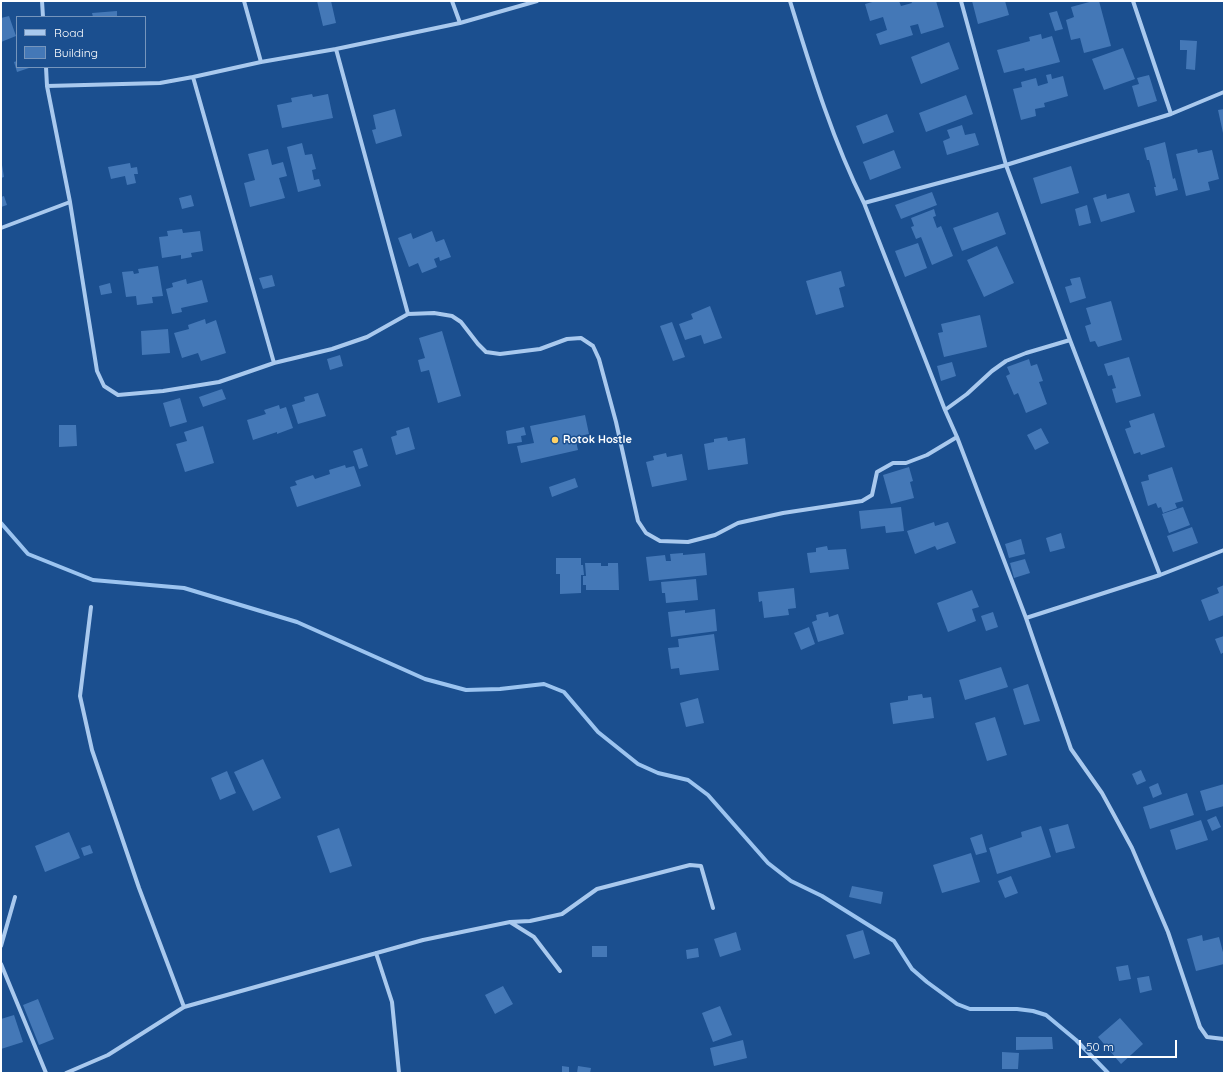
<!DOCTYPE html>
<style>
body{margin:0}
#map{position:relative;width:1225px;height:1074px;overflow:hidden;background:#1b4f8f;font-family:Quicksand,sans-serif}
canvas{display:block}
.frame{position:absolute;inset:0;border:2px solid #fff;pointer-events:none}
.legend{position:absolute;left:16px;top:16px;width:130px;height:52px;box-sizing:border-box;background:#1b4f8f;border:1px solid #7695bc;margin:0;padding:5px 7px;list-style:none;font-size:12px;color:#fff}
.legend li{display:flex;align-items:center;gap:8px;height:20px}
.legend b{width:20px;border:1px solid #7695bc}
.scale{position:absolute;left:1079px;top:1040px;width:98px;height:18px;box-sizing:border-box;border:2px solid #fff;border-top:0;padding-left:5px;font-size:12px;line-height:14px;white-space:nowrap;color:#fff;-webkit-text-stroke:3px #1b4f8f;paint-order:stroke}
</style>
<div id="map">
<canvas width="1225" height="1074"></canvas>
<div class="frame"></div>
<ul class="legend">
<li><b style="height:5px;background:#a9c9ee"></b>Road</li>
<li><b style="height:11px;background:#4478b7"></b>Building</li>
</ul>
<div class="scale">50 m</div>
</div>
<script>
const c = document.querySelector('canvas').getContext('2d');
c.lineJoin = 'round';
function trace(path, color, width, dash) {
  c.strokeStyle = color;
  c.lineWidth = width;
  c.lineCap = dash ? 'butt' : 'round';
  c.setLineDash(dash || []);
  c.stroke(path);
}
function paint(path, color) {
  c.fillStyle = color;
  c.fill(path, 'evenodd');
}
function write(font, color, halo, rows, align = 'center') {
  c.font = font + ' Quicksand,sans-serif';
  c.lineWidth = 3;
  c.setLineDash([]);
  c.textBaseline = 'middle';
  c.strokeStyle = halo;
  c.fillStyle = color;
  for (const [text, x, y, turn = 0] of rows) {
    c.save();
    c.translate(x, y);
    c.rotate((+turn || 0) * Math.PI / 180);
    c.textAlign = isNaN(turn) ? turn : align;
    if (halo) c.strokeText(text, 0, 0);
    c.fillText(text, 0, 0);
    c.restore();
  }
}
const stream = new Path2D(`
 M1,523l27,31 65,26 91,8 113,34 128,57 41,11 34,-1 44,-5 20,8 34,40 40,32 20,9 30,7 20,15 60,68 23,18 31,15 72,45 18,28 15,13 30,22 13,5h47l16,2 13,4 30,25 32,33`);
const building = new Path2D(`
 M317,1h14l5,22 -13,3z
 M876,1h23l2,5 11,-3 -1,-2h25l8,26 -23,7 -3,-10 -8,2 3,9 -33,10 -4,-11 11,-4 -4,-13 -13,4 -5,-17z
 M972,1h33l4,14 -31,9z
 M1093,1h6l12,45 -27,7 -4,-15 -9,2 -5,-20 8,-3 -3,-10z
 M117,11v6h-24l-1,-4z
 M1057,11l6,18 -8,2 -6,-18z
 M9,16l7,20 -15,6v-24z
 M1041,34l1,5 10,-3 8,26 -35,9 -1,-3 -20,5 -7,-23 33,-9 -1,-4z
 M1180,40l17,1 -2,29 -9,-1 1,-19h-7z
 M949,42l10,27 -38,15 -10,-27z
 M1123,48l12,31 -31,11 -12,-31z
 M17,61v6h15l-15,5 -3,-10z
 M1051,74l1,5 11,-3 5,20 -24,7 1,4 -10,2 1,7 -15,4 -8,-31 9,-2 -1,-5 15,-4 2,8 10,-3 -2,-8z
 M1149,75l8,26 -19,6 -6,-21 7,-2 -2,-6z
 M312,94l1,3 15,-3 5,24 -51,10 -5,-23 15,-3 -1,-4z
 M966,95l7,19 -47,18 -7,-19z
 M395,109l7,27 -26,8 -4,-14 4,-1 -3,-14z
 M1224,109v24h-1l-5,-23z
 M887,114l7,18 -31,12 -7,-18z
 M962,125l3,10 10,-2 4,12 -32,10 -4,-14 7,-3 -3,-8z
 M1165,142l8,37 2,-1 3,12 -22,6 -2,-9h2l-7,-27h-2l-3,-12z
 M302,143l3,12 7,-1 4,15 -4,1 2,10 5,-1 2,7 -23,6 -11,-45z
 M268,149l4,16 11,-3 4,14 -8,2 6,20 -35,9 -6,-24 11,-3 -7,-26z
 M1197,149l1,4 14,-3 7,29 -11,3 2,8 -24,6 -10,-42z
 M894,150l7,18 -31,12 -7,-18z
 M130,163l1,5 6,-1 1,7h-4l2,9 -9,2 -2,-9 -14,3 -3,-12z
 M2,165l2,12 -3,1v-12z
 M1071,166l8,27 -38,11 -8,-26z
 M932,192l5,13 -36,14 -6,-14z
 M1129,193l6,19 -34,10 -8,-24 13,-4 1,5z
 M191,195l3,11 -12,3 -3,-11z
 M4,196l3,9 -6,2v-10z
 M1087,205l4,18 -12,3 -4,-17z
 M934,209l2,7 -3,1 4,11 4,-2 12,30 -21,9 -11,-28 -5,2 -5,-12 3,-1 -3,-8z
 M998,212l8,22 -44,17 -9,-23z
 M182,229l1,4 17,-2 3,20 -12,2 1,4 -11,2v-4l-19,3 -3,-21 9,-1 -1,-5z
 M432,231l4,11 8,-3 7,18 -11,4 -1,-4 -5,2 3,8 -15,6 -4,-10 -9,4 -11,-29 13,-5 2,6z
 M918,243l9,25 -22,9 -10,-26z
 M997,246l17,37 -30,14 -17,-37z
 M158,266l5,30 -11,1 1,6 -16,2 -1,-9 -10,1 -4,-25 11,-1 1,3 5,-1 -1,-4z
 M841,271l4,15 -6,2 5,19 -28,8 -10,-34z
 M272,275l3,11 -12,3 -4,-11z
 M1080,277l6,21 -16,5 -5,-16 7,-2 -2,-6z
 M186,279l1,5 15,-4 6,22 -27,6 1,4 -10,2 -6,-25 7,-2 -1,-4z
 M110,283l2,10 -11,2 -2,-9z
 M1111,301l11,39 -24,7 -3,-6 -5,1 -5,-16 6,-2 -5,-16z
 M710,306l12,32 -18,6 -3,-9 -16,5 -6,-16 14,-5 -2,-5z
 M980,315l7,32 -43,10 -6,-24 5,-1 -2,-8z
 M205,319l1,5 10,-4 10,33 -25,8 -3,-8 -16,5 -8,-25 15,-4 -1,-4z
 M672,322l13,35 -12,4 -13,-35z
 M168,329l2,24 -28,2 -1,-24z
 M442,331l19,65 -23,7 -9,-33 -8,2 -3,-12 7,-2 -6,-20z
 M340,355l3,11 -13,4 -3,-11z
 M1129,357l12,39 -25,7 -4,-14 4,-1 -4,-13 -4,1 -4,-12z
 M1029,359l2,7 6,-2 6,17 -4,1 8,22 -21,9 -8,-20 -4,2 -8,-19 4,-2 -3,-7z
 M952,362l4,14 -15,5 -4,-15z
 M222,389l4,10 -23,8 -4,-10z
 M318,393l8,23 -28,8 -6,-19 13,-4 -1,-4z
 M180,398l7,24 -17,5 -7,-24z
 M279,405l1,4 6,-2 7,21 -16,6v-2l-24,8 -6,-20 19,-6 -2,-4z
 M1154,413l11,34 -24,8 -1,-3 -6,2 -9,-25 6,-2 -2,-6z
 M585,415l4,19 -14,3 3,13 -57,13 -4,-17 17,-3 -4,-17z
 M59,425h17l1,21 -18,1z
 M203,426l11,37 -29,9 -9,-28 11,-3 -3,-9z
 M409,427l6,22 -19,6 -5,-18 6,-2 -1,-4z
 M524,427l2,8 -5,1 1,6 -14,2 -2,-13z
 M1041,428l8,15 -14,7 -8,-15z
 M727,437l1,4 17,-3 3,26 -40,6 -4,-26 10,-2v-3z
 M362,448l6,18 -9,3 -6,-18z
 M666,453l1,4 15,-3 5,26 -35,7 -6,-25 8,-2 -1,-4z
 M345,465l1,3 8,-2 7,20 -64,21 -7,-20 7,-2 -2,-4 18,-6 2,4 15,-5 -1,-4z
 M909,467l4,14 -3,1 4,16 -23,6 -8,-29z
 M1172,467l11,34 -8,2 2,5 -14,5 -2,-6 -3,1 -2,-5 -8,3 -7,-24 8,-2 -1,-5z
 M575,478l3,9 -26,10 -3,-10z
 M901,507l3,24 -18,2 -1,-7 -24,3 -2,-18z
 M1183,507l7,18 -21,8 -7,-19z
 M934,522l1,4 13,-4 8,21 -19,7 -2,-4 -20,8 -8,-23z
 M1192,527l6,16 -25,9 -6,-16z
 M1061,533l4,15 -15,4 -4,-14z
 M1021,539l4,15 -16,4 -4,-14z
 M827,546l1,4 18,-1 3,20 -39,4 -3,-20 9,-1v-4z
 M683,553v2l22,-2 2,22 -58,6 -3,-24 19,-2 1,6h5l-1,-7z
 M556,558h25v7h2l1,10h-3v18l-21,1v-20h-4z
 M1025,559l5,14 -16,5 -4,-15z
 M585,563h16v3h7v-3h10l1,27h-33v-5h-3v-9h3z
 M696,579l2,21 -32,3 -1,-10h-3l-1,-11z
 M1224,585v30l-15,6 -8,-21 18,-7 -2,-5z
 M794,588l2,20 -8,1 1,6 -25,3 -2,-17 -3,1 -1,-10z
 M972,590l7,17 -7,2 4,12 -28,11 -11,-29z
 M715,609l2,22 -46,6 -3,-25 17,-2v3z
 M828,612l1,5 9,-3 6,20 -26,8 -6,-20 5,-2 -1,-5z
 M993,612l5,15 -12,4 -5,-15z
 M809,627l6,17 -14,6 -7,-17z
 M714,634l5,36 -39,5 -1,-7 -8,1 -3,-21 11,-1 -1,-8z
 M1224,636v16l-3,2 -6,-15z
 M1001,667l7,20 -43,13 -6,-20z
 M1028,684l12,37 -16,4 -11,-36z
 M922,694l1,4 8,-1 3,21 -41,6 -3,-21 18,-3v-4z
 M698,698l6,25 -18,4 -6,-24z
 M995,717l12,38 -20,6 -12,-38z
 M263,759l18,39 -28,13 -19,-39z
 M1141,770l5,11 -9,4 -5,-11z
 M227,771l9,22 -16,7 -9,-22z
 M1158,783l4,11 -9,4 -4,-11z
 M1224,784v22l-18,5 -6,-20z
 M1187,793l7,22 -44,14 -7,-22z
 M1216,816l5,11 -9,4 -5,-11z
 M1201,820l7,20 -32,10 -6,-20z
 M1068,824l7,24 -19,5 -7,-24z
 M1041,826l10,31 -54,17 -8,-26 33,-11 -1,-5z
 M339,828l13,38 -22,7 -13,-37z
 M69,832l11,26 -35,14 -10,-26z
 M982,834l5,18 -11,3 -6,-17z
 M90,845l3,8 -9,3 -3,-8z
 M971,853l9,29 -38,11 -9,-28z
 M1011,876l7,17 -13,5 -7,-17z
 M852,886l31,6 -2,12 -32,-7z
 M863,930l7,24 -16,5 -8,-24z
 M736,932l5,18 -21,7 -6,-18z
 M1202,935l1,6 16,-4 5,19v8l-28,7 -9,-32z
 M592,946h15v11h-15z
 M698,948l1,9 -12,2 -1,-9z
 M1128,965l3,14 -12,2 -3,-14z
 M1149,976l3,14 -12,3 -3,-15z
 M503,986l10,18 -18,10 -10,-19z
 M38,999l16,40 -15,6 -16,-40z
 M720,1006l12,29 -19,7 -11,-29z
 M14,1015l9,27 -22,7v-30z
 M1120,1018l23,26 -22,20 -23,-27z
 M1016,1037h36l1,12 -37,1z
 M743,1040l4,18 -33,8 -4,-18z
 M1002,1052l17,1 -1,16h-16z
 M562,1066l7,1v5h-7z
 M578,1066l13,2 -1,5h-13z`);
const minor = new Path2D(`
 M42,1l1,16
 M244,1l17,61
 M452,1l8,22
 M790,1c21,68 42,138 74,202
 M961,1l45,164 64,175 90,235
 M1133,1l38,113
 M336,49l72,265
 M46,67l1,19 113,-3 33,-6 68,-15 75,-13 124,-26 77,-22
 M193,77l81,286
 M1224,92l-53,22 -165,51 -142,38 81,207 12,27 69,181 45,131 31,44 30,55 36,84 32,95 7,10 17,2
 M70,202l27,169 7,15 14,9 45,-4 56,-9 55,-19 58,-14 35,-12 41,-23 26,-1 18,3 9,6 17,22 8,8 14,2 40,-5 27,-10 14,-1 12,8 6,13 17,63 22,99 8,12 14,8 28,1 27,-7 23,-12 45,-10 79,-12 10,-6 5,-23 16,-9h13l21,-8 30,-18
 M1,228l69,-26 -23,-116
 M945,410l22,-16 25,-23 14,-10 20,-8 44,-13
 M91,607l-11,89 12,54 47,138 45,119
 M1026,618l134,-43 64,-25
 M510,922l24,15 26,34
 M1,946l14,-49
 M376,953l16,49 7,71
 M1,964l45,109
 M66,1073l42,-18 76,-48 239,-67 87,-18 20,-1 32,-7 35,-25 93,-24 11,1 12,42`);
const markers = [
 [555,440,4,"#ffd166"]
];
const poiNames = [
 ["Rotok Hostle",563,440]
];
trace(stream, '#9cc4f0', 4);
paint(building, '#4478b7');
trace(minor, '#a9c9ee', 4);
for (const [x, y, r, color] of markers) {
  const dot = new Path2D();
  dot.arc(x, y, r, 0, 2 * Math.PI);
  c.fillStyle = color;
  c.fill(dot);
  trace(dot, '#1b4f8f', 1.5);
}
write('bold 11px', '#fff', '#1b4f8f', poiNames, 'left');
</script>
